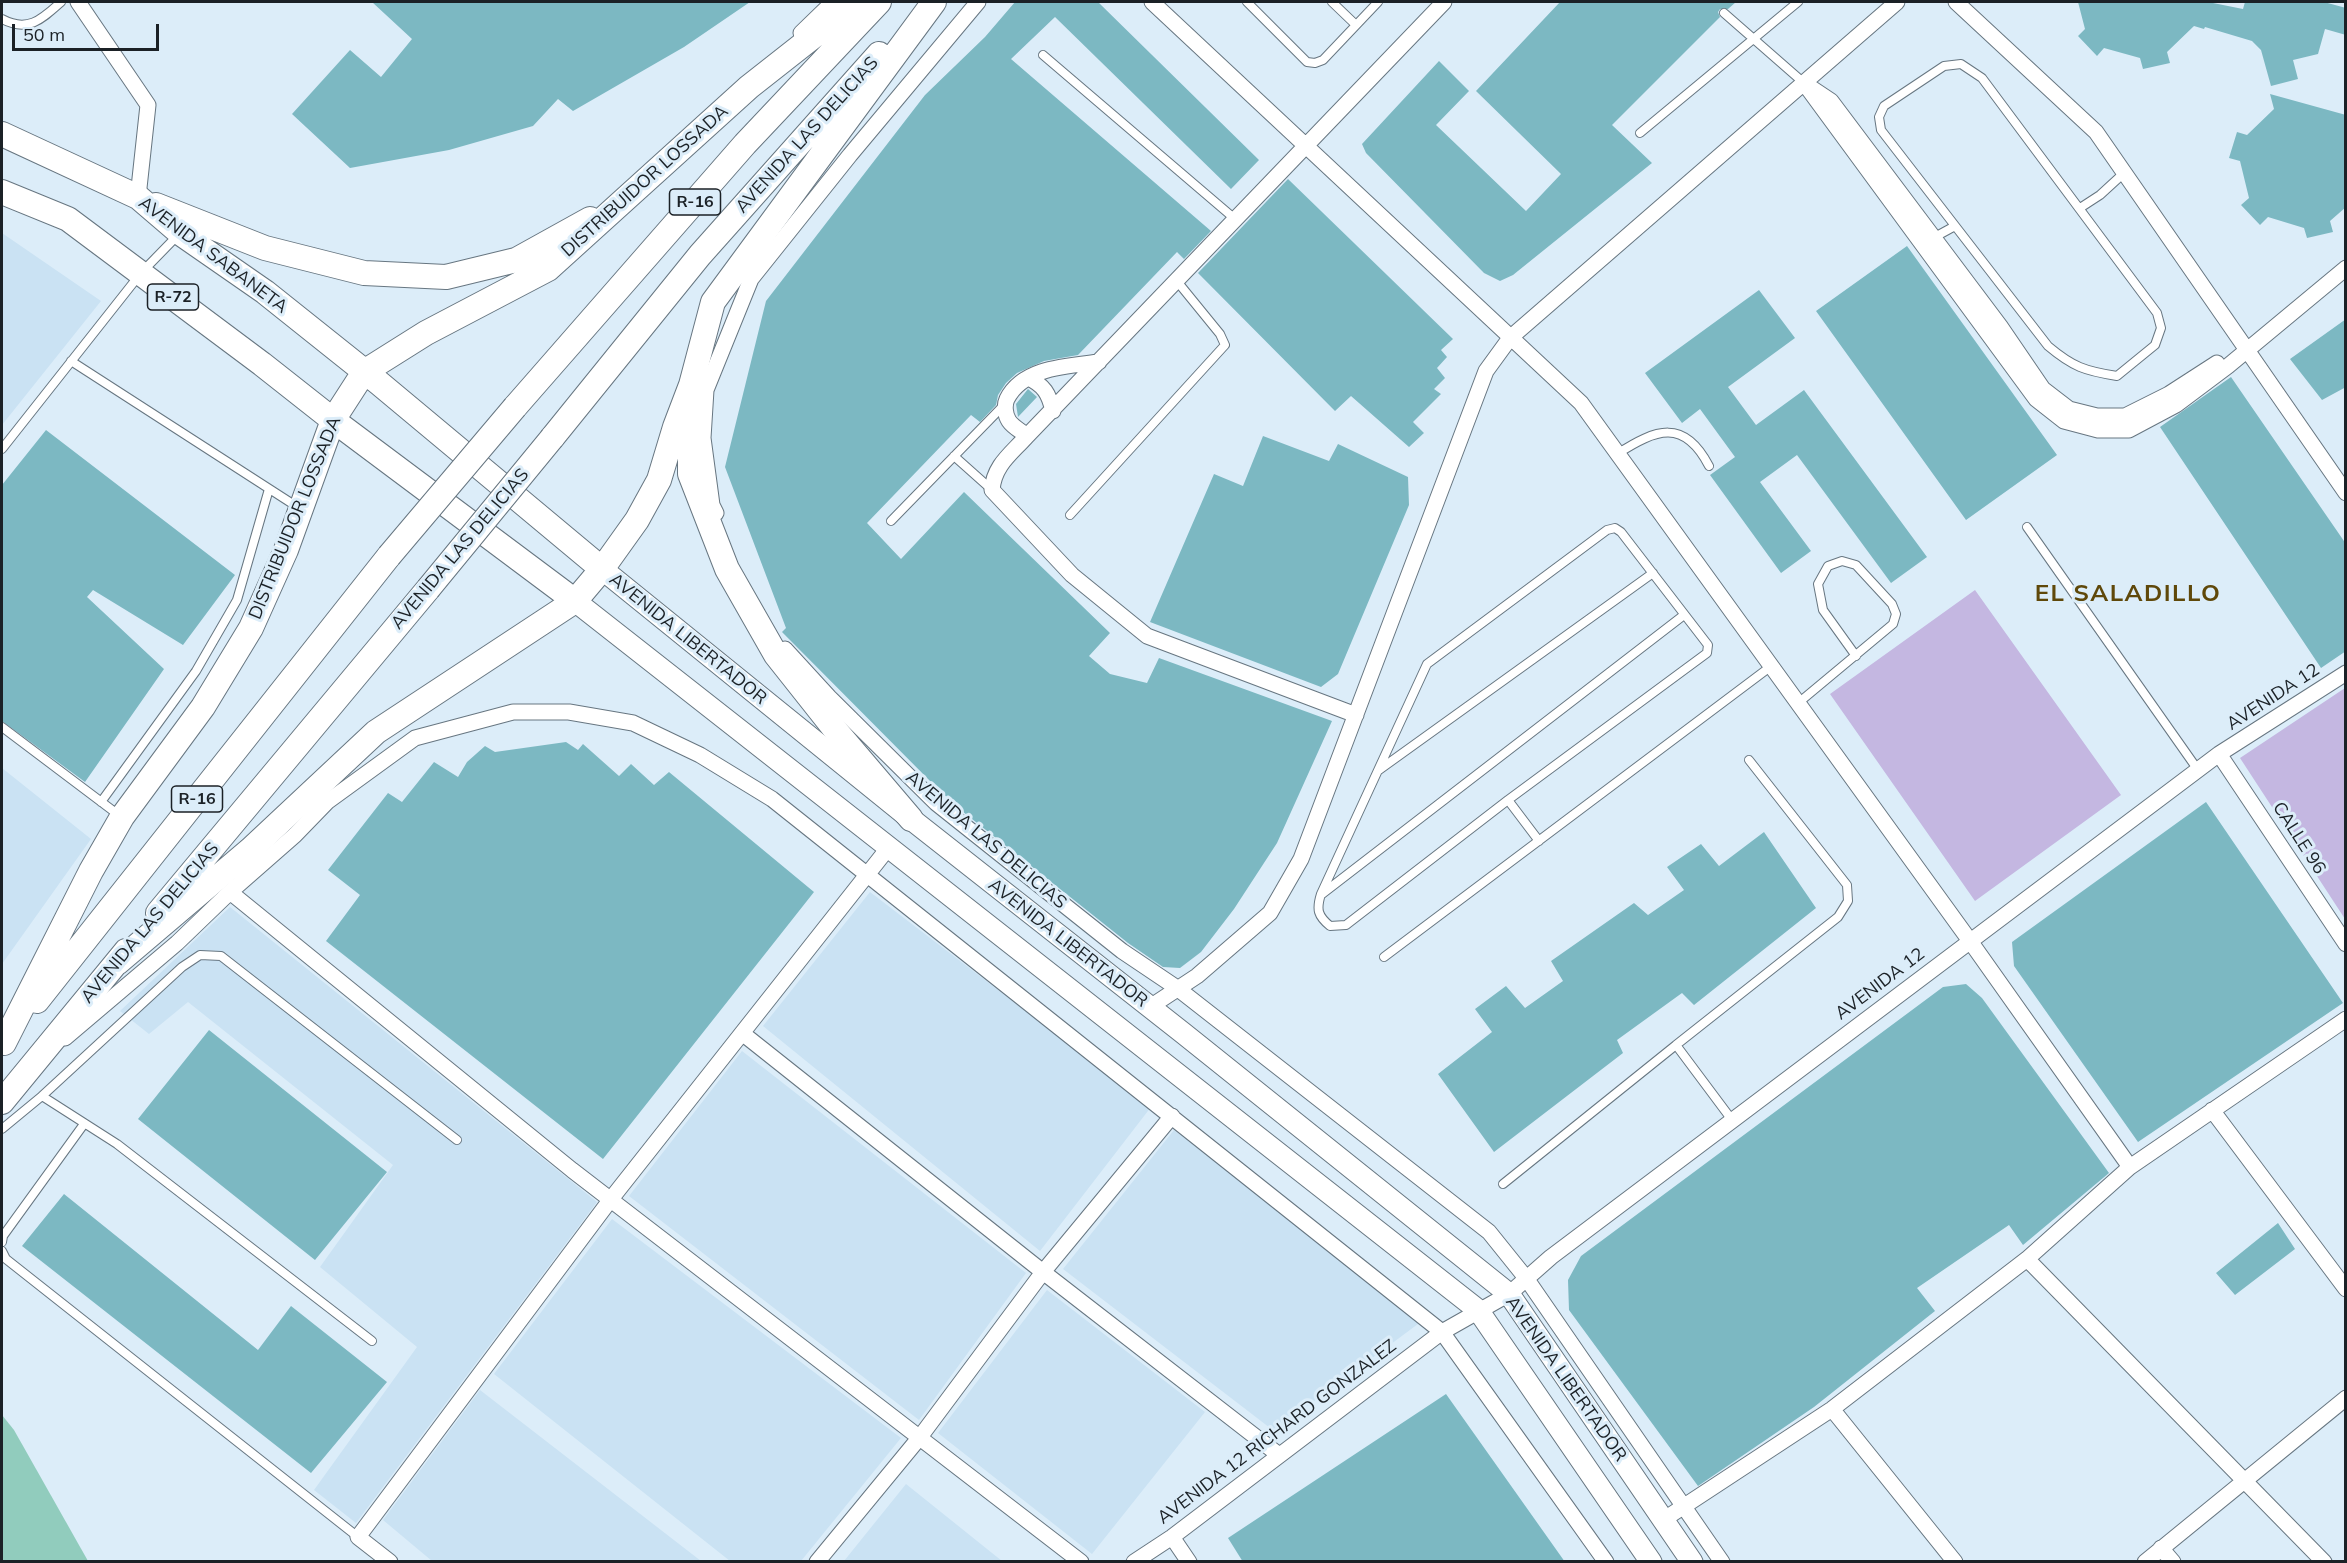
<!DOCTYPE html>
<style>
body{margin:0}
#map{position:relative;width:2347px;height:1563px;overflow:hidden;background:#dcedf9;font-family:Mulish,sans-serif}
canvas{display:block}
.frame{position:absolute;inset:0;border:3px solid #1b2126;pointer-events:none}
.scale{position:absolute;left:12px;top:24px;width:147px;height:27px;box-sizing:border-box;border:3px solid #1b2126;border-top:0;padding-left:8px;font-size:18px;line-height:21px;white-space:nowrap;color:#1b2126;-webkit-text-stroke:4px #dcedf9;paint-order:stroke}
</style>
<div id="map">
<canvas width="2347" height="1563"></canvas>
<div class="frame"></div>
<div class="scale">50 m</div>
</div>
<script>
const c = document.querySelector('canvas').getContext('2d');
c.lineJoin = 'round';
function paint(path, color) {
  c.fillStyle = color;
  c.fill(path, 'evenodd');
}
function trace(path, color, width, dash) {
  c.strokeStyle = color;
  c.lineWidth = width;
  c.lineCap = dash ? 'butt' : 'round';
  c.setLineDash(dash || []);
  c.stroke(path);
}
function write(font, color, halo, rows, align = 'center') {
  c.font = font + ' Mulish,sans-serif';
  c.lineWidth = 6;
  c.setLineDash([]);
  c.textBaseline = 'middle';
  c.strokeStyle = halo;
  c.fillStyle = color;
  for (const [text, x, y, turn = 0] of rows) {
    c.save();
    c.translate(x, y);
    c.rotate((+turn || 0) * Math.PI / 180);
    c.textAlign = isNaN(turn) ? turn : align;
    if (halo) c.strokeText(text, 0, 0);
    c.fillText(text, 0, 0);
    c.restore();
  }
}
const built = new Path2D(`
 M2,233l99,68 -99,124z
 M2,768l89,71 -89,125z
 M870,892l281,215 -111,144 -277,-225z
 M230,907l367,295 -241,321 -42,-33 103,-143 -97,-80 73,-102 -205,-163 -39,32 -29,-23z
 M742,1051l284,222 -107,147 -290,-224z
 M1174,1130l248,191 -148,110 -211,-162z
 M612,1219l289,219 -100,123h-71l-236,-187z
 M1047,1290l158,122 -113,142 -154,-121z
 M480,1390l221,171h-269l-49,-41z
 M906,1484l96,77h-158z`);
const green = new Path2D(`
 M1975,590l146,205 -146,106 -145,-207z
 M2345,688v231l-105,-161z`);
const water = new Path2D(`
 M2,1415l12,15 74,131h-86z`);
const building = new Path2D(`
 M372,2h378l-66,45 -111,64 -15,-12 -25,27 -84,24 -99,18 -58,-54 58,-64 31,27 31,-38z
 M1015,2h83l161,158 -28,29 -176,-172 -44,42 200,172 -27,28 -7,-7 -99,103 -34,6 -27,12 -11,10 -8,12 -2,10 -16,17 -9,-7 -104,108 34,36 63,-67 146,141 -21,23 21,18 37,9 12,-25 173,63 -55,122 -43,66 -33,43 -21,16 -17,-1 -35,-24 -166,-132 -24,-22 -156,-157 4,-4 -61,-161 41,-166 159,-206 60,-58z
 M1560,2h176l-8,7h-8l-2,3 2,5 -108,108 40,38 -139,112 -13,6 -16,-8 -118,-120 -4,-9 77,-83 30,30 -33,34 90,86 35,-37 -85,-83z
 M2078,2h130l35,7 2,-7h79l22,6v27l-21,-6 -7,25 -25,6 5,19 -27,7 -10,-36 -9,-9 -47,-14 -1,2 -10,-3 -27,26 3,11 -27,6 -3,-11 -36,-10 -7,8 -19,-20 7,-7z
 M2270,94l76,21v92l-16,14 3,11 -26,6 -3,-10 -36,-11 -8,8 -19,-20 8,-7 -9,-37 -11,-3 8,-26 10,3 27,-26z
 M1288,179l165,160 -12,11 6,7 -10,11 8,10 -11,11 7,5 -28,28 11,11 -15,14 -58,-51 -16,15 -137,-138z
 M1907,246l150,209 -91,65 -150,-209z
 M1759,290l36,48 -67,49 28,38 48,-35 123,167 -36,26 -94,-128 -37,27 51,69 -30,22 -71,-98 25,-18 -35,-48 -18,14 -37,-50z
 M2346,319v68l-24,13 -32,-41z
 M2231,377l115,167v107l-25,17 -161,-241z
 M1028,389l9,8 -19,20 -2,-13z
 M46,430l189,145 -52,70 -90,-55 -6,7 77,72 -79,113 -83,-61v-236z
 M1263,436l66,25 9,-17 70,33 1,28 -71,169 -17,13 -171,-65 64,-148 29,12z
 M566,742l12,8 5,-6 36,32 12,-12 23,21 15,-13 145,120 -211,267 -277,-218 34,-46 -32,-25 60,-77 14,9 32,-40 24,15 9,-15 18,-16 10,6z
 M2206,802l137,201 -205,139 -124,-176 -2,-24z
 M1764,832l52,76 -122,97 -12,-12 -65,47 6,13 -129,99 -56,-78 54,-42 -17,-23 31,-23 19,22 38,-27 -12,-20 83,-58 14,12 36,-25 -17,-23 34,-23 18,22z
 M1966,984l16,14 127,175 -86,72 -14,-20 -92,63 18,23 -121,96 -116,79 -129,-176 -1,-30 13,-24 362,-269z
 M209,1030l178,142 -72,88 -177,-141z
 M64,1194l194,156 33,-44 96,76 -76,91 -289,-227z
 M2278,1223l17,26 -60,46 -19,-22z
 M1446,1394l119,168h-322l-15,-24z`);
const lane = new Path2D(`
 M1247,2l60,60 8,1 8,-3 55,-58
 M1332,2l24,23
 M1724,13l80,70
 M2,19c26,14 40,0 59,-17
 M1043,55l192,164
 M1961,64l21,14 175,235 4,15 -6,17 -38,31c-32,-5 -44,-9 -69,-30l-167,-216 -2,-13 5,-11 60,-40z
 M1640,133l158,-131
 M2080,208l20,-13 24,-22
 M1933,238l22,-12
 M71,361l228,147
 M2,449l139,-176 38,-39
 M1617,454c39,-25 67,-36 92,12
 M954,456l37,33
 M1070,515l155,-170 -5,-11 -44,-54
 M891,521l113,-116
 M2027,527l171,243
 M1797,704l96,-80 3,-10 -4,-10 -36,-39 -14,-4 -14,5 -10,18 5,26 33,46
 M2,727l118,89
 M1379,770l274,-197
 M1508,800l-162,125 -16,1c-12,-10 -14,-16 -9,-32l106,-230 180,-134 8,-2 6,4 87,113 -1,8 -199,147 31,41
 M101,802l95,-131 41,-71 32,-111
 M1322,894l362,-279
 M1384,957l386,-290
 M42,1096l140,-129 18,-12 21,1 236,184
 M1732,1120l-56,-75 162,-128 10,-16 -1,-16 -98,-125
 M2,1129l40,-33 75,48 255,197
 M1503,1184l173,-139
 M2,1242l1,-6 81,-112
 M2,1251l4,8 352,278`);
const street = new Path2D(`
 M78,2l70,103 -10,92
 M1152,2l429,401 389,538 160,226
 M1956,2l140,130 250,361
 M801,33l32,-31
 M1804,83l232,316 28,22 34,9h31l47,-25 52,-39 118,-98
 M1810,87l21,14 169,225 43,63 26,20 28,7h28l44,-22 48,-31
 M1028,378c16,7 21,16 25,33
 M1027,436c-6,-5 -14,-9 -18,-15 -4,-6 -5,-16 -2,-22 16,-32 61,-33 92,-37
 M716,513l-4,-8 -9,-67 3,-48 45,-111 99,-124 128,-153
 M785,649l44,48 107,106 186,148 55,37 312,244 37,46 196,284
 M1356,715l-209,-79 -75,-61 -80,-85c2,-25 19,-36 35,-54l417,-434
 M2219,754l127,190
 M230,892l342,278 509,392
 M1150,1007l47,-31 73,-63 31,-54 185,-488 24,-33 387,-336
 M742,1033l301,239 236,183
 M65,1038l112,-95 53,-51 65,-57 32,-33 88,-64 98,-26h56l64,11 67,32 72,44 670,533 164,230
 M2212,1110l134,179
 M2027,1259l297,303
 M1832,1409l123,153
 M1663,1520l169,-111 195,-150 103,-92 216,-148
 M1172,1537l17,25
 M2161,1548l12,14
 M390,1562l-32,-25 253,-338 278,-352
 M817,1562l103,-125 123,-165 129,-156
 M1134,1562l38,-25 270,-205 67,-38 42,-37 668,-503 127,-81
 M2145,1562l201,-164`);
const secondary = new Path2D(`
 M602,569l309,250 272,214 326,261 183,268
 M575,601l903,709 173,252`);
const primary = new Path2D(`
 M2,134l136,63 42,36 85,59 114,91 223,186
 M2,192l66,27 194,145 71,56 242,181
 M156,205l109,43 99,25 82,4 70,-17 74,-41
 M690,401v73l37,95 49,86 61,77 74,87
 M515,407l230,-263 134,-142
 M552,438l148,-183 179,-201
 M158,913l270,-324
 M117,963l133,-113 126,-118 199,-131 27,-32 35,-49 22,-40 16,-53 16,-42 22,-83 221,-300
 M37,1001l352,-445
 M4,1043l87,-172 31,-54 81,-110 48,-79 35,-78 47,-130 31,-48 62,-39 122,-64 201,-182 108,-85
 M2,1102l124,-151`);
const primaryBridge = new Path2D(`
 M389,556l126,-149
 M428,589l124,-151`);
const shields = [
 [695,202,51],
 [173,297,51],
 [197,799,51]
];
const shieldNames = [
 ["R-16",695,202],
 ["R-72",173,297],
 ["R-16",197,799]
];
const streetNames = [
 ["AVENIDA LAS DELICIAS",807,135,-48],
 ["DISTRIBUIDOR LOSSADA",645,181,-42],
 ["AVENIDA SABANETA",213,255,37],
 ["DISTRIBUIDOR LOSSADA",295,518,-68],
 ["AVENIDA LAS DELICIAS",460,549,-50],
 ["AVENIDA LIBERTADOR",688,639,39],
 ["AVENIDA 12",2273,697,-33],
 ["CALLE 96",2299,838,57],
 ["AVENIDA LAS DELICIAS",986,840,40],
 ["AVENIDA LAS DELICIAS",150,923,-50],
 ["AVENIDA LIBERTADOR",1068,943,38],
 ["AVENIDA 12",1880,984,-37],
 ["AVENIDA LIBERTADOR",1566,1379,55],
 ["AVENIDA 12 RICHARD GONZALEZ",1277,1432,-37]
];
const districtNames = [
 ["EL SALADILLO",2128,594]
];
paint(built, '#cae2f3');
paint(green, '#c4b7e1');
paint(water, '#91ccbd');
paint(building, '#7cb8c2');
trace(lane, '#677681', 10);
trace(street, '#677681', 17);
trace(secondary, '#677681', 23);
trace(primary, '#677681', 26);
trace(lane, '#fff', 8);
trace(street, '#fff', 15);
trace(secondary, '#fff', 21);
trace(primary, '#fff', 24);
trace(primaryBridge, '#677681', 26, []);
trace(primaryBridge, '#fff', 24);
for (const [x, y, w] of shields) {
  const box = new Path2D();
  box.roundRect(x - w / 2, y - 13, w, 26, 4.5);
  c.fillStyle = '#dcedf9';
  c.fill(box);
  trace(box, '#1b2126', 1.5);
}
write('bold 16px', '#1b2126', null, shieldNames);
write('18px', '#1b2126', '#dcedf9', streetNames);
c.letterSpacing = '1.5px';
write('bold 24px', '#5f480a', '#dcedf9', districtNames);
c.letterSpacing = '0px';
</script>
